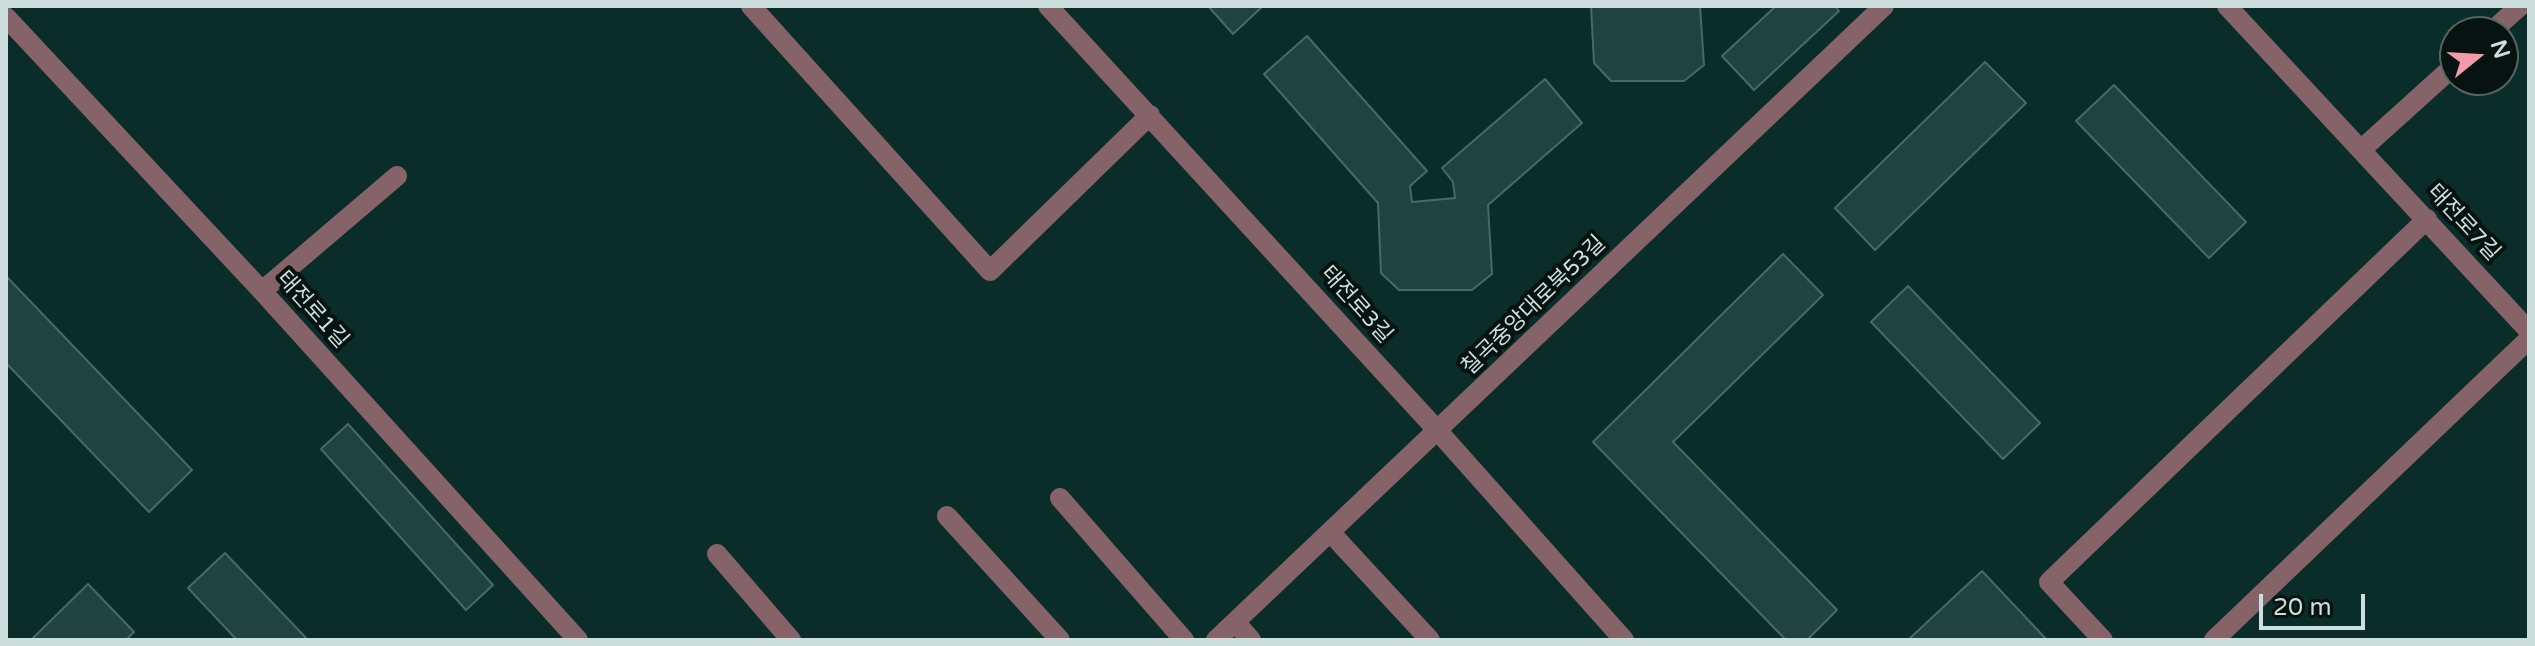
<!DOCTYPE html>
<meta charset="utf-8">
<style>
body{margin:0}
#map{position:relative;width:2535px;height:646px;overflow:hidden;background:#0b2d2a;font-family:"Varela Round",sans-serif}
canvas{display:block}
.frame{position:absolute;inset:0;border:8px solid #cddfdc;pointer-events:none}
.north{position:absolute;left:2439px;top:16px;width:80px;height:80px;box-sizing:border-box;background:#061311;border:2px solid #566562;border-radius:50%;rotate:72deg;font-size:22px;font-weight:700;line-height:32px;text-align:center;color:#cddfdc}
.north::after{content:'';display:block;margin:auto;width:28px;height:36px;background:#f39aa9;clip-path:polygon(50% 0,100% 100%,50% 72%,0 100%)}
.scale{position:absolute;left:2259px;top:594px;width:106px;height:36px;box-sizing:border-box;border:4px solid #cddfdc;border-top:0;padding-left:10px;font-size:24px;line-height:28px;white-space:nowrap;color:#cddfdc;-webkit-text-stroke:6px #061311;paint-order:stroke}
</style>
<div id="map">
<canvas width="2535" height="646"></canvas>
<div class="frame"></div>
<div class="north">N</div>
<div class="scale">20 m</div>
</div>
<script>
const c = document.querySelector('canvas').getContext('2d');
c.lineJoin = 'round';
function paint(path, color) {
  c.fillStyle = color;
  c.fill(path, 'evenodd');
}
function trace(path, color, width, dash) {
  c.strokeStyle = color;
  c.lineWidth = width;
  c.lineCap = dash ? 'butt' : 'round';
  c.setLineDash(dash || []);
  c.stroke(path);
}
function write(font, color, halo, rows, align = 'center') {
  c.font = font + ' "Varela Round","Noto Sans KR",sans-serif';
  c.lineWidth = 8;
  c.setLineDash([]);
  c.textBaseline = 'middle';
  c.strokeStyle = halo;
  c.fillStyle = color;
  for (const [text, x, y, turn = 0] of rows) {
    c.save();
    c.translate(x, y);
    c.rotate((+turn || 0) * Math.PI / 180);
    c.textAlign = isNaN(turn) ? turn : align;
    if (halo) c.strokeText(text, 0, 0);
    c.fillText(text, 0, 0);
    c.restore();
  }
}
const building = new Path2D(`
 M1208,6h55l-30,28z
 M1591,6h109l4,59 -20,16h-73l-17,-18z
 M1776,6h59l4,5 -85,79 -32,-34z
 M1307,36l120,135 -17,15 2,16 43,-4 -2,-16 -11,-14 103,-89 37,44 -94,82 4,69 -20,16h-73l-18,-17 -3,-70 -114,-129z
 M1985,62l41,41 -151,147 -40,-42z
 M2114,85l132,137 -37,36 -133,-137z
 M1783,254l40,41 -150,147 164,168 -30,30h-21l-193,-198z
 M6,276l186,194 -43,42 -143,-149z
 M1908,286l132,137 -37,36 -132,-137z
 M348,424l145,161 -27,25 -145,-161z
 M225,553l83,87h-71l-49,-52z
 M1982,571l65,69h-139z
 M88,584l46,48 -8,8h-95z`);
const minor = new Path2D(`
 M751,6l239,265 160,-156
 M1048,6l389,424 187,210
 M2227,6l302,325
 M6,17l256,274 316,349
 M2491,32l29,-26
 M2362,149l93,-84
 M262,291l135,-115
 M1060,498l124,142
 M947,516l113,124
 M1330,532l100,108
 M717,554l74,86
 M1235,622l16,18
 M1216,640l668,-634
 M2103,640l-54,-58 378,-363
 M2214,640l315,-301`);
const streetNames = [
 ["태전로7길",2463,223,47],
 ["태전로3길",1356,305,48],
 ["칠곡중앙대로북53길",1534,306,-44],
 ["태전로1길",312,310,48]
];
paint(building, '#204340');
trace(building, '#486a66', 2);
trace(minor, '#866368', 20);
write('22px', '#cddfdc', '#061311', streetNames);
</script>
